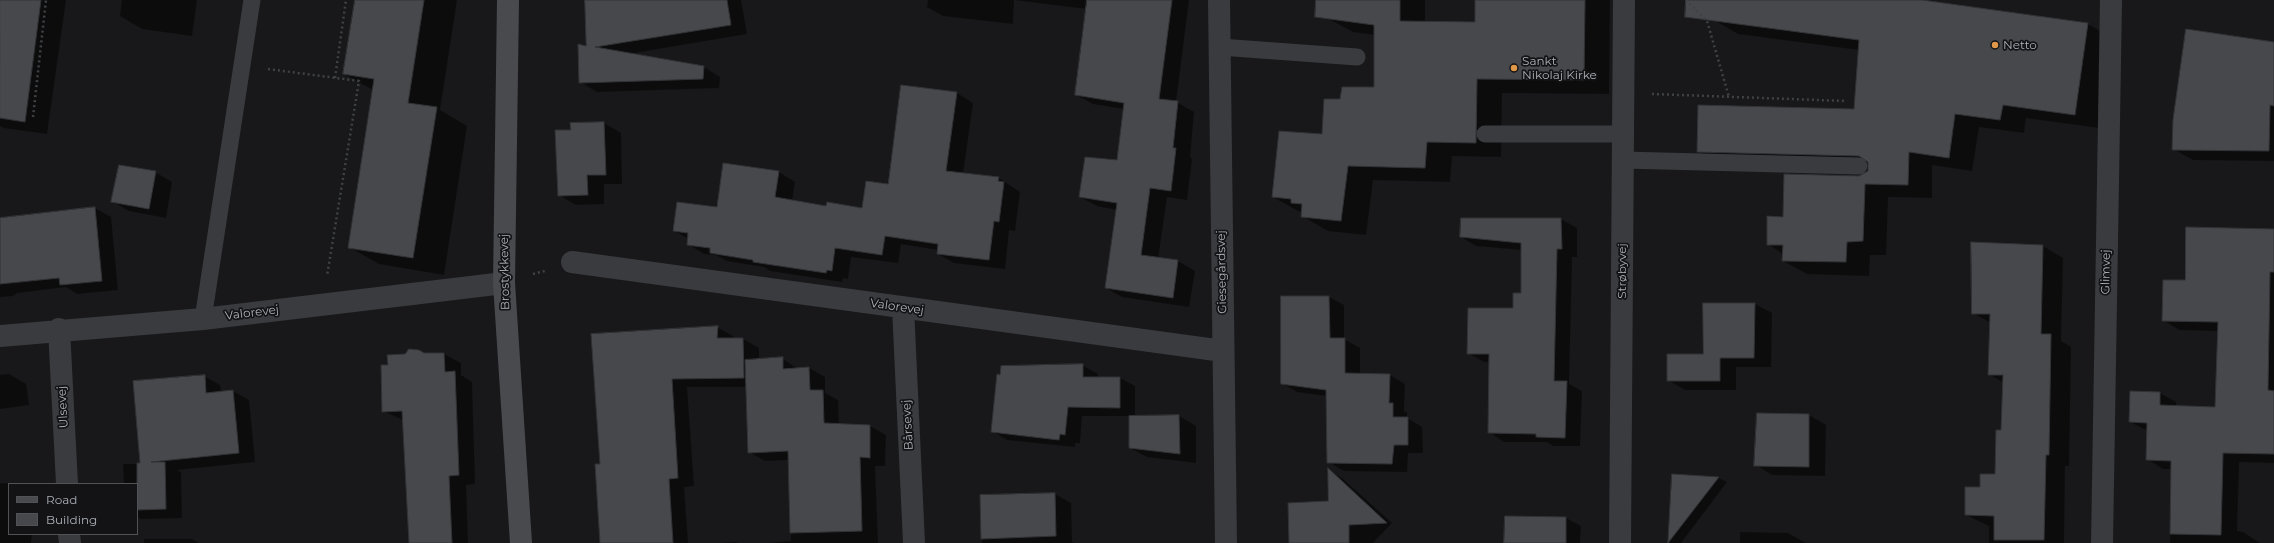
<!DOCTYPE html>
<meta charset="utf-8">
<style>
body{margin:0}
#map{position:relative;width:2274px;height:543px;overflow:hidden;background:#18181a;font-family:Montserrat,sans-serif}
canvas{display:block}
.legend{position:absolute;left:8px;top:483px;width:130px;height:52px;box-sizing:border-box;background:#131315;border:1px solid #505256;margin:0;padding:5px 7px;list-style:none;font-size:12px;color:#acb1b8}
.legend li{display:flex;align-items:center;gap:8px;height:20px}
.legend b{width:20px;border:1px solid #505256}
</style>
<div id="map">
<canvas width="2274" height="543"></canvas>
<ul class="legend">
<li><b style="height:5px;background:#484a4e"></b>Road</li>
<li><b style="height:11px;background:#47484c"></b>Building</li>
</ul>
</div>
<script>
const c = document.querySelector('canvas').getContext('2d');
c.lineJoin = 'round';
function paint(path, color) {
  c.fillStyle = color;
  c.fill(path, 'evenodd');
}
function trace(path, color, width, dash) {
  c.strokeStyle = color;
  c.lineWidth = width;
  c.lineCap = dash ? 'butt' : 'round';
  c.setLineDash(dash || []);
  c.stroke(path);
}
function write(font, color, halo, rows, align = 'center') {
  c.font = font + ' Montserrat,sans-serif';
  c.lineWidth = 3.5;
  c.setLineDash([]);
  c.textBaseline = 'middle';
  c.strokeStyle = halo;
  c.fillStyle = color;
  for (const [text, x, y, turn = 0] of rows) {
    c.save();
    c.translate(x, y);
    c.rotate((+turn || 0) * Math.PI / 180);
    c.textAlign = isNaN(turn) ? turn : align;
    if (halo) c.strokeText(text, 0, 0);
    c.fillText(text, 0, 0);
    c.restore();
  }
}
const shadow = new Path2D(`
 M0,0h66l-19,134 -43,-6 -4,-2z
 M122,0h75l-5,36 -50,-7 -22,-13z
 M356,0h101l-17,110 27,16 -23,149 -65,-11 -30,-17 24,-157 -29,-16z
 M586,0h155l6,34 -119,20 76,13 16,10 -1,11 -122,4 -17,-10 7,-35z
 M928,0h261l-13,102 18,10 -4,45 2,2 -5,41 -20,-3 -9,62 20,2 17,10 -6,36 -67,-10 -16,-9 11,-78 -20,-4 -17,-9 38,-36 6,-52 -31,-5 -17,-9 11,-86 -73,-9 -1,24 -70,-8 -16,-9z
 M1328,0h97v23h51v-23h134l-1,94 -107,-1 -1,64 -49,-1 -2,26 -77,-2 -7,55 -38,-4 -26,-15 1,-4 -5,-1 -25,-14 50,-62 18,-35 34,-12v-53l-22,-3 -26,-14zM1298,202l9,3 -9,-1z
 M1706,0h203l179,24 24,14 -13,90 -73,-10 -2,15 -45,-6 -7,44 -40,-6v33l-44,-1 -2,58h-16l-1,21 -62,-2 -24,-13v-7l-15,-10 101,-74 -147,-5 -24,-14 157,-41 4,-60 -121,-16 -24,-14z
 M2274,43v118l-81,-1 -20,-11z
 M957,93l16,10 -10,71 36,4 21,14 -5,39 -6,-1 -4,39 -51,-6 -16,-9v-4l-37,-6 -3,19 -47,-6 -3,22 -5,-1 -1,4 -72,-11 -6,-4 -37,-6 -11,-6 -12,-1 -16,-10 1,-5 -15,-8 43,-23 7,-44 55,8 16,10 -3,19 35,6 36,2 26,-23z
 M604,123l17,10 1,51h-18v20l-28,1 -17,-10 13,-64 -1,-7z
 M155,172l17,10 -6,36 -37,-7 -16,-9z
 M95,208l16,9 7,73 -41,4 -11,-7 -49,6 -4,3 -13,1v-78z
 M1461,219h100l16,9v29h-5l-3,127 13,7 -2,55h-27l-6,-4h-43l-15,-10 1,-70h-6l-16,-9 46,-44 8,-15v-44l-46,-4 -15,-9z
 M2274,230v233l-35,-1 -2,69 6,1 17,11h-90l2,-74h-9l-16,-10 1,-28 -18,-9 30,-29 16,9v5l40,1 2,-77 -39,-1 -16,-10 23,-39z
 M2043,246l20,12 -2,83 10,6 -2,119h-4l-1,77h-75v-17l-23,-11 15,-27 15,-13 6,-44 2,-48 -15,-9 2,-51 -18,-10z
 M1282,297h47l15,8v34l16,9v26l30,1 15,9 -1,27 3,2v5l15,9 1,26h-15l-1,19 -63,-1 -16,-9 -1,-66 -30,-4 -15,-9z
 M1755,304l17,9 -1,54h-35v23h-51l-17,-10 36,-25z
 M717,327l16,9v3h10l16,9v12l24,-1 15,10 11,-1 16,9v16l13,7 1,25 31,1 16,9 -1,31h-10l3,77h-111l24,-2 -2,-81 -24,1 -16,-9 -2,-65h-60l7,99 -10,1 4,56h-87v-78l-9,-130z
 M425,354h19l17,9v12l11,7 3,102 -9,1 2,58h-58l-7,-123 -20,-9 6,-45z
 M1082,365l16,9v4h22l15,8v31l44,-1 17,10v37l-49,-6 -17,-9v-32h-48l-2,27h-5v4l-68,-7 -15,-9z
 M9,374l17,10 3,21 -29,4v-34z
 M204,376l16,9 1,7 12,-1 16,9 6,62 -78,8 4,2 1,46 -41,1 -4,-2v-33h-13l-1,-20h18z
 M1809,415l17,10 -1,51 -53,-1 -16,-10z
 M1329,470l14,9 49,44 -19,20h-83l40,-41z
 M1673,475l46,3 8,4 -46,61h-12z
 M0,483l18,1h-9v50h23l-1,9h-31z
 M1055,494l16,9 1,39 3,1h-93l-1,-47z
 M1566,518l15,8 -1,17h-75z
 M1740,532l48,1 18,10h-66z
 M144,539h48l7,4h-55z
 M735,542l3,1h-18z`);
const building = new Path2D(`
 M0,0h41l-16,122 -25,-4z
 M355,0h69l-16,103 29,4 -24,151 -65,-10 26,-169 -31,-5z
 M585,0h142l4,25 -136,22 109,19 -1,13 -124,4 -1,-39 8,2z
 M1087,0h85l-13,99 19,2 -5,47h3l-5,43 -21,-3 -9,67 37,5 -5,38 -68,-10 12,-85 -38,-6 6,-40 32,3 7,-57 -49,-8z
 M1316,0h84v21l75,1v-22h110l-1,80 -107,-1 -1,64 -49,-1 -2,26 -77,-2 -7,55 -40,-4 1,-13 -11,-1v-4l-19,-2 7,-66 43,3 2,-35h16l2,-12h32v-62l-59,-8z
 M1686,0h236l166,23 -13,92 -72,-10 -3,15 -45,-6 -6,44 -40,-6 -1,33 -43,-1 -2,57 -16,1 -1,20 -64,-1 1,-16h-16v-29l16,1 1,-43 75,2 9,-5v-9l-9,-6 -162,-4 1,-47 156,4 5,-69 -174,-23z
 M2186,29l88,13v64l-4,-1 -1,46 -97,-1 1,-30z
 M901,85l56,7 -11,79 53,6 -1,4 6,1 -5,40 -5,-1 -5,39 -52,-6 1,-10 -53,-8 -3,19 -47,-7 -3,23 -5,-1 -1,3 -73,-11v-2l-43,-7v-5l-23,-3 1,-12 -15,-2 4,-29 40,5 6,-44 56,8 -4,26 51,9 1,-4 35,6 4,-27 22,3z
 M604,122l2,53h-19l1,20 -30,1 -3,-66h16l-1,-7z
 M119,165l37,6 -7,38 -38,-7z
 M95,207l7,74 -42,4 -1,-7 -59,6v-66z
 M1461,218h100l1,31h-5l-3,132h13l-2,57 -29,-1v-3l-48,-1 1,-79h-22l1,-46h45v-15h8v-50l-61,-6z
 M2186,227l88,2v43h-4l-2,118 6,1v63l-51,-1 -2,82 -51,-1 1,-73 -25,-1 1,-37 -18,-1 1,-31 30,1v13l55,2 3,-85 -56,-1 1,-41h22z
 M1971,242l72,3 -2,89h10l-2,121h-3l-2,85h-50v-24l-29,-1v-28h15v-13h15l1,-44h5l2,-55h-15l2,-61h-18z
 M1281,296h48l1,42h15v35l45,1 -1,29h4v14h15v28h-14l-2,19 -65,-1 -1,-73 -45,-6z
 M1703,303h52l-1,55h-34v23h-53v-27h36z
 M718,326l-1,12h26l1,40 -72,1 6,99 -9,1 4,64h-73l-5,-79h5l-9,-130z
 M409,349l10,1 5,3h20l1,19 10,-1 4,104 -10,1 3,67h-43l-7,-132 -20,1 -1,-47h7l-1,-10 18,-1z
 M783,357v12l26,-2 1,23h13l1,33 46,2v33l-10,-1 2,74 -72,2 -2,-82 -40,2 -3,-93z
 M1083,364v13h37v31l-52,-1 -3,28 -5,-1 -1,6 -68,-8 6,-58 3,1 1,-9z
 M205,375l1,18 27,-3 6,63 -88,9h14l1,47 -29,1v-47h3l-7,-82z
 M1757,413l52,1v53l-55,-1z
 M1179,415l1,39 -51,-6v-32z
 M1328,468l59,55 -38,2v18h-60l-1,-40 40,-2z
 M1672,474l47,3 -51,66z
 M1055,493l1,43 -75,3 -1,-44z
 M1505,516l61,1v26h-62z`);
const path = new Path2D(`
 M1686,0l21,21 22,76
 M268,69l91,12 -32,195
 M335,78l11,-78
 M1652,94l194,7
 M33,117l13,-117
 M533,274l12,-3`);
const lane = new Path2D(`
 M1220,47l137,10
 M1485,134h138
 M1623,160l236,6
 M203,319l49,-319`);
const street = new Path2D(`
 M1219,0l7,543
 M572,262l651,89
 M903,307l11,236
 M59,329l8,155
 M0,336l203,-17 301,-36
 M69,534l1,9
 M1620,543l4,-543
 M2102,543l9,-543`);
const secondary = new Path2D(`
 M508,0l-4,283 17,260`);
const markers = [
 [1995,45,4,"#e0974a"],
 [1514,68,4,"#e0974a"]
];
const poiNames = [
 ["Netto",2003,45],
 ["Sankt",1522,61],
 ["Nikolaj Kirke",1522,75]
];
const streetNames = [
 ["Strøbyvej",1622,271,-90],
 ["Brostykkevej",505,272,-91],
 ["Giesegårdsvej",1222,272,-91],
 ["Glimvej",2106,272,-89],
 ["Valorevej",897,307,8],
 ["Valorevej",252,313,-7],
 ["Ulsevej",63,407,-93],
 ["Bårsevej",908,425,-93]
];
paint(shadow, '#0007');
paint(building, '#47484c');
trace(building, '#323336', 1);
trace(path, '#3f4245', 2.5, [2, 3]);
trace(lane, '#393b3e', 17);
trace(street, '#393b3e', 22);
trace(secondary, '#484a4e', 22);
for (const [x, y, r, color] of markers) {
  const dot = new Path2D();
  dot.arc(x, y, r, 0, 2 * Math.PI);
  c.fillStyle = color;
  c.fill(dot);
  trace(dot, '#131315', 1.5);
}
write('12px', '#acb1b8', '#131315', poiNames, 'left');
write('12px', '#acb1b8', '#131315', streetNames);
</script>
